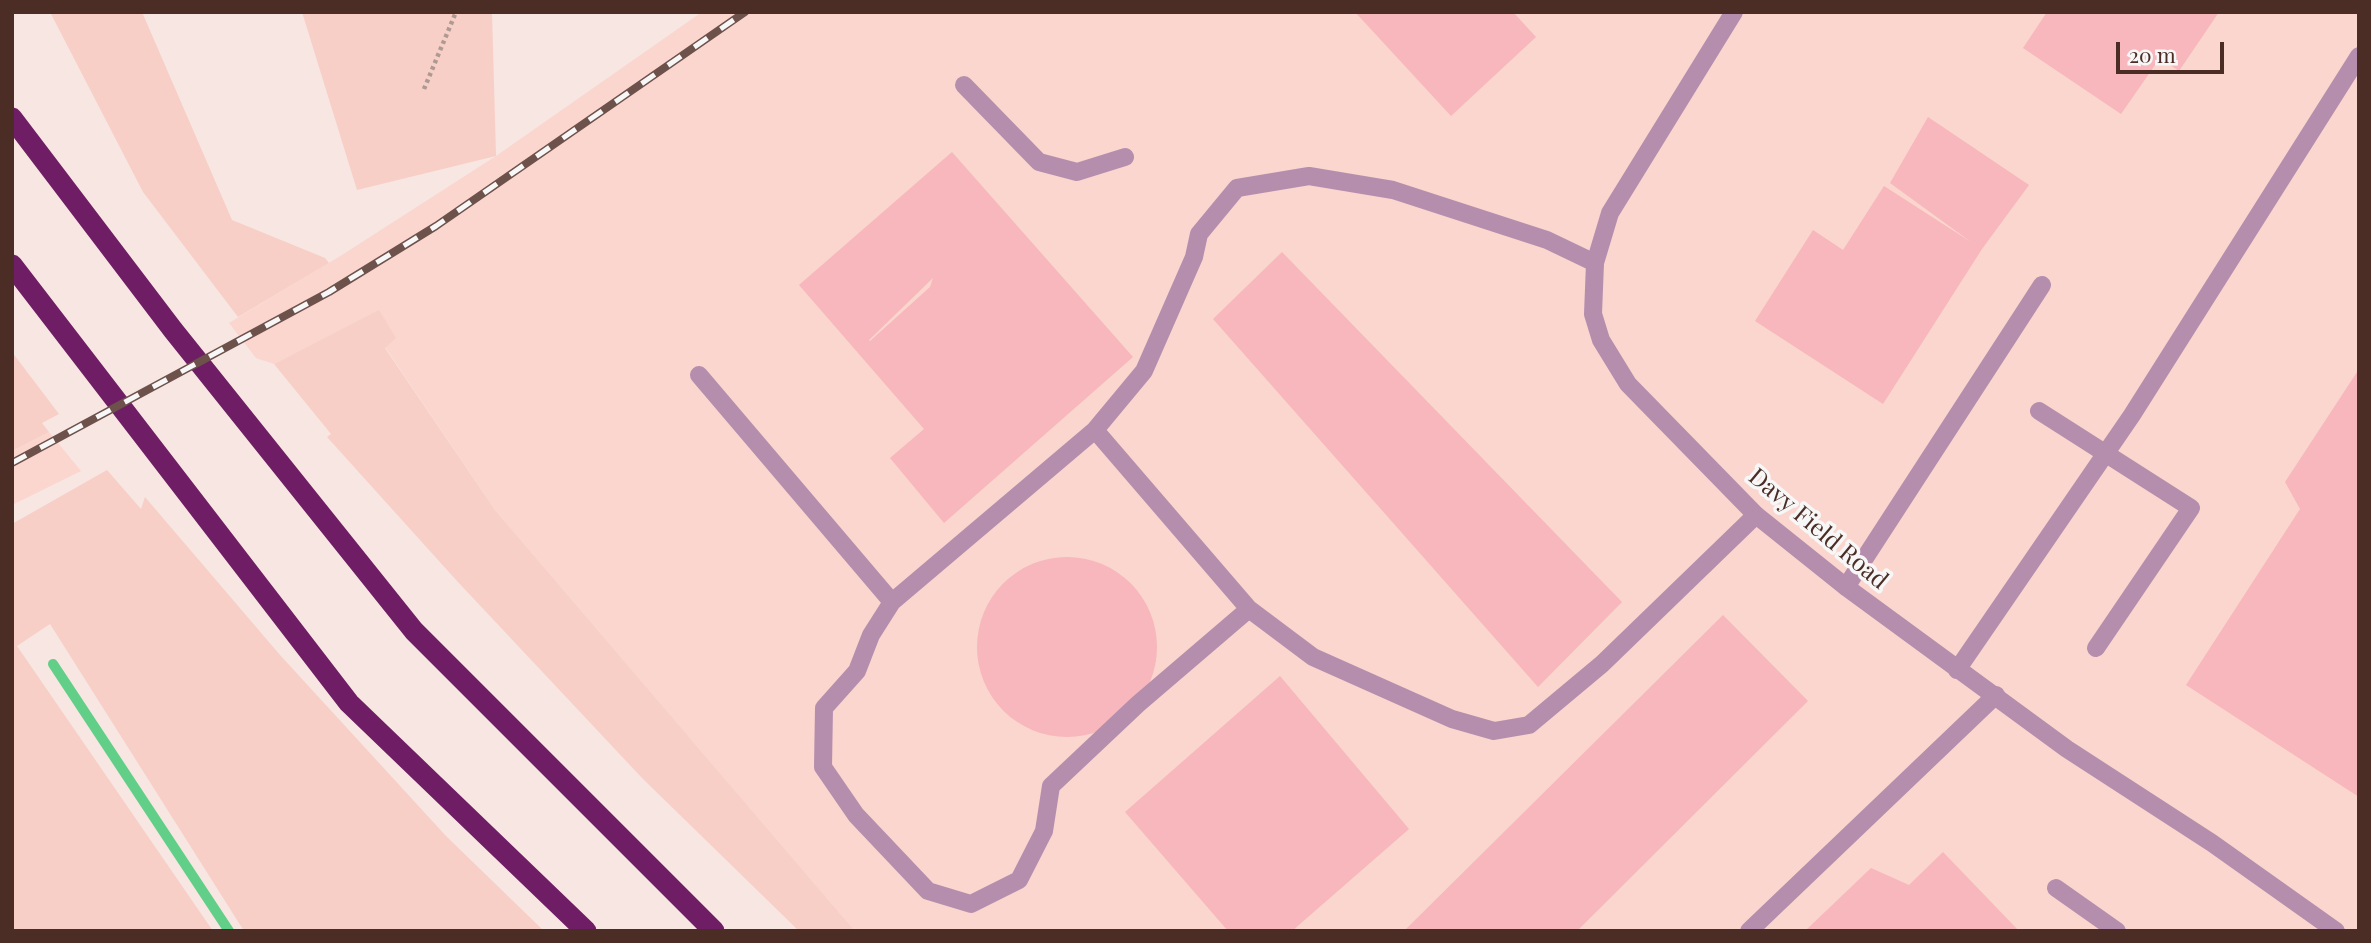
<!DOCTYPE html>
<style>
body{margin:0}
#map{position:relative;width:2371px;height:943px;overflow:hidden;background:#f7e6e2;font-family:"Playfair Display",serif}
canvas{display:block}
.frame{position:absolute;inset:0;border:14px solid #4b2d26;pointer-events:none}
.scale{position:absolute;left:2116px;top:42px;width:108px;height:32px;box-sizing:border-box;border:4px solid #4b2d26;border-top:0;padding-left:9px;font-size:21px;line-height:24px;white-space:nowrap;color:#4b2d26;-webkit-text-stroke:5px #f7f7f7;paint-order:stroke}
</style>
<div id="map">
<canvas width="2371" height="943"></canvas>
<div class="frame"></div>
<div class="scale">20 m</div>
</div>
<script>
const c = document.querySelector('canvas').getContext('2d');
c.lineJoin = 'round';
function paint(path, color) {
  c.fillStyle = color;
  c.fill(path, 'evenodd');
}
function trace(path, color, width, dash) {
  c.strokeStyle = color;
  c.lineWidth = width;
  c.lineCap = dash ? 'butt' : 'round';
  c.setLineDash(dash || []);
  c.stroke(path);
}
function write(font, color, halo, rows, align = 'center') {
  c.font = font + ' "Playfair Display",serif';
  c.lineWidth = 7;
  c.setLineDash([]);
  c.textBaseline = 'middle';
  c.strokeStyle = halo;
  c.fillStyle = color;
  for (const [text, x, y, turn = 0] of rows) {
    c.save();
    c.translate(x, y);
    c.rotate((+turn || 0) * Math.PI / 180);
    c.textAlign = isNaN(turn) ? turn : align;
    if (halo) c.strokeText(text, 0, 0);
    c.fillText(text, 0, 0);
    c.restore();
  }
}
const built = new Path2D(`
 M702,12h1657v919h-1504l-360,-421 -110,-163 -6,-36 -105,53 -18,-6 -27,-35 113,-68 154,-99z
 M49,432l32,39 -69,34v-54z`);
const green = new Path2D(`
 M50,12h92l90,208 93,38 4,5 -91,54 -95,-125z
 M302,12h190l4,144 -139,34z
 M379,310l17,28 -11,10 110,162 360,421h-56l-156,-152 -186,-198 -130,-144 4,-3 -57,-70z
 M12,352l47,62 -17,9 7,9 -37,19z
 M107,470l34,39 4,-12 135,158 166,181 98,95h-300l-194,-307 -33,22 196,285h-201v-407z`);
const stream = new Path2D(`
 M53,664l176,267`);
const building = new Path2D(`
 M1355,12h158l23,25 -85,79z
 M2047,12h172l-40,59 -19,-13 -39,56 -98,-66z
 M1928,117l101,68 -47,64 -99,155 -128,-83 58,-91 30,20 41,-64 87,56 -81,-59z
 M952,152l181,205 -189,166 -54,-65 34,-29 -125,-144zM933,278l-3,9 -60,54 -1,-1z
 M1282,252l340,350 -84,85 -325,-368z
 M2359,369v428l-173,-112 114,-176 -15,-27z
 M977 647a90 90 0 1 1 180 0a90 90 0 1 1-180 0Z
 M1723,615l85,86 -231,230h-173z
 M1280,676l129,153 -117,102h-64l-103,-119z
 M1943,852l76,79h-214l66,-63 38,17z`);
const path = new Path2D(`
 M424,89l32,-77`);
const service = new Path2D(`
 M964,85l75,77 38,10 48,-15
 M699,375l193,227 203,-172 49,-59 50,-114 5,-23 38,-46 72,-12 84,14 154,50 48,23
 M2039,411l152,97 -95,140
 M1846,587l196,-302
 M892,602l-21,33 -14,36 -33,37 -1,59 33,48 72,76 43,13 48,-24 25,-49 7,-45 87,-82 111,-95 -154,-179
 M1249,609l64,48 139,62 42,12 35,-6 73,-61 154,-149
 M1957,670l175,-255 227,-359
 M2056,888l61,43
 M1749,931l247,-236`);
const minor = new Path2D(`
 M1734,12l-124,201 -15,50 -2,51 8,26 27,44 128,131 90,72 221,162 145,94 124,88`);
const motorway = new Path2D(`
 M12,118l161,212 241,301 300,300
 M12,265l337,438 237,228`);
const rail = new Path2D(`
 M12,463l317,-171 107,-66 309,-214`);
const streetNames = [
 ["Davy Field Road",1818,529,40]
];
paint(built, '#fad6ce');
paint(green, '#f7cfc6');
trace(stream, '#62cf88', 10);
paint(building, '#f7b7bc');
trace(path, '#af9993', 4.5, [3.5, 3.5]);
trace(service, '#b58eae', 18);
trace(minor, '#b58eae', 18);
trace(motorway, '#6f1e66', 21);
trace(rail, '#6d514b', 8);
trace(rail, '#f7f7f7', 5, [16]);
write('24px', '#4b2d26', '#f7f7f7', streetNames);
</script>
